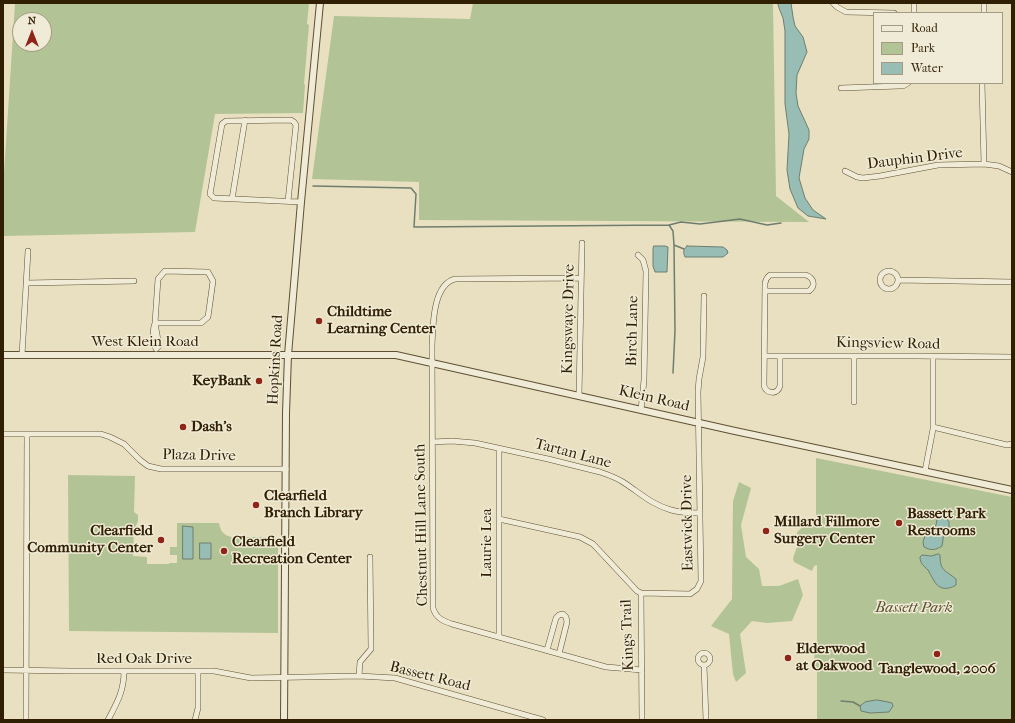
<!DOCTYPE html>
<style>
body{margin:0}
#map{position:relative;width:1015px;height:723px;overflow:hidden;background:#e8e0c0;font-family:"IM FELL French Canon",serif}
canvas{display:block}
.frame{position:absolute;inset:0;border:4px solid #311f04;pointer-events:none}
.legend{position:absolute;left:873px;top:12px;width:130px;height:72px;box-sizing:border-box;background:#f0ebd6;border:1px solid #a49982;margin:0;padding:5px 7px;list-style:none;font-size:12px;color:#311f04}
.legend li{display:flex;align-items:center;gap:8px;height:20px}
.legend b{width:20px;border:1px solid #a49982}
.north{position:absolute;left:12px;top:12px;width:40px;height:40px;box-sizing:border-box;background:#f0ebd6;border:1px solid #a49982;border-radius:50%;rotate:0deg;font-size:11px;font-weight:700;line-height:16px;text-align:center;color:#311f04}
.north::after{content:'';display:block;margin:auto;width:14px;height:18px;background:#8f2418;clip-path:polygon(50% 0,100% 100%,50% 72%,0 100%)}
</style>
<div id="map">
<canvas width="1015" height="723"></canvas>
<div class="frame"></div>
<ul class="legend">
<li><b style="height:5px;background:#f0ebd6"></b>Road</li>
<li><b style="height:11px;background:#b2c395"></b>Park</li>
<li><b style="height:11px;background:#97bdb5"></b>Water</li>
</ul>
<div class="north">N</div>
</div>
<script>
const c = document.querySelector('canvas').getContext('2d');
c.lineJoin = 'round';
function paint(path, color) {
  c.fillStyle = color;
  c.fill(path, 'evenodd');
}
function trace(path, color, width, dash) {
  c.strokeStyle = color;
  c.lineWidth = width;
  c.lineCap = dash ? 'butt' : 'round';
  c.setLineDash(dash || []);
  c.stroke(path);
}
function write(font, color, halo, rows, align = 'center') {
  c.font = font + ' "IM FELL French Canon",serif';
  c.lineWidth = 3;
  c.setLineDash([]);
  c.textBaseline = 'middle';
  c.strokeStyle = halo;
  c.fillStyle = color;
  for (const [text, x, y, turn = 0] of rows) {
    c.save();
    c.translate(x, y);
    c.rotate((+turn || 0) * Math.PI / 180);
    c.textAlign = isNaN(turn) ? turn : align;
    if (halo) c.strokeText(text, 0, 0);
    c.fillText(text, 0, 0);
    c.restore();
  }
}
const green = new Path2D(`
 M15,3h294l-2,21 2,1 -5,59 1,1 -2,28 -88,1 -20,118 -192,4v-47zM20,20h24v24h-24z
 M473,3h300l3,193 33,26 -390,-2v-38l-107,-3 22,-163 136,3z
 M816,458l196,39v223h-195v-50l-2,-1c-1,-6 0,-16 -2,-22l4,-3v-79l-3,1 -2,5 -18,-9 -1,-4 5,-14 -1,-12 7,-6 7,-3 5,2z
 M68,475l67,1 -1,36 4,3v6l-4,9 -1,26 14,1v7h22v-1h8v-8h-7v-8h7v-24h42c1,7 4,12 12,14h44l3,7v89l-209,-2z
 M739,482l12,6 -10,37 5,32 13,12 3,17h17l19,-7 5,16 -11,26 -25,2 -15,-2 -12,13 6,39 -10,9 -3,-8 -4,-40 -18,-8 21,-27 1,-98z`);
const water = new Path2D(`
 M778,3h13l2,14 2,9 8,11 4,15 -10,23 -1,18 2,13 11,24v9l-5,10 -5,29 6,20 8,12 13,9 -18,-3 -10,-8 -8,-19 -3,-19 2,-36 -4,-30v-73l-2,-13 -4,-10z
 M654,246h11l3,1 -1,25h-12l-2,-6v-17z
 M687,246l36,1 4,3 1,3 -5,4h-38c-2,-5 -2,-7 2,-11z
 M940,517l6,1 3,4v5l-5,6 -2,13c-6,4 -11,5 -18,1l-1,-5c0,0 2,-6 2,-6 7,-7 10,-3 12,-16z
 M183,526l10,1v32h-10z
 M200,543h11v16h-11z
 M939,554l1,1c0,16 5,15 16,24v6c-10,6 -18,4 -23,-6 -2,-3 -3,-6 -5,-9 -4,-4 -8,-6 -8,-13l2,-2 9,1z
 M877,700l11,2 4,1 1,3 -4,6 -19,1 -9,-2 -1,-5 5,-4z`);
const stream = new Path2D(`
 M313,186l98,2 5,6 -2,33 255,-2 4,6 1,14 1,86 -2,42
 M669,225l12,-3 19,2 40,-5 27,6 14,-2
 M674,245l10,4
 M841,701l12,1 7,4`);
const minor = new Path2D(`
 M833,3l4,4 9,5 48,1
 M914,13v-10
 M984,13v-10
 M982,83l2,81
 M841,88l58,-2h4l5,-3
 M845,171l12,6 6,1 17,-2 58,-11 46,-1 15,2 13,6
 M232,199l13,-79
 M288,201l8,-76 -2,-3 -3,-2 -65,1 -4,3 -12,70 4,4 87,4
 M638,255l5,5 3,11 -2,109 -3,30
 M880 280a9 9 0 1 1 18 0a9 9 0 1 1-18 0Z
 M581,278l-126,1c-23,6 -22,49 -23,67l1,262c3,10 10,13 19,16l154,43 36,3
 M898,280l114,2
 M26,283l108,-2
 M765,291h44c7,-5 5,-13 -3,-16h-36c-3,2 -4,4 -5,8l-1,103c3,8 13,9 16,0v-30
 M155,323h46l7,-6 5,-36 -5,-9 -43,-1 -7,8 -3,44c-3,7 -2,20 1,26l3,-3 -4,-23
 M22,355l6,-104
 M764,356h153l95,1
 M854,356v46
 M579,396l3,-153
 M933,427l74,18 5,-1
 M3,434h98l9,3 14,7 16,16 8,6 13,3h125
 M433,442l19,-1 23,2 73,16 52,13c9,3 18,6 26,12 15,10 27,21 45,26 10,3 19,3 29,3
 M925,471l8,-42v-72
 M499,519l81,18 13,7 44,47 4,2
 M641,593l49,1 7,-5 4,-8 -3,-189 1,-13 4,-22 1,-61
 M641,593l1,127
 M499,637v-188
 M547,650l9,-32 3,-3 4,-1 3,3 1,5 -8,32
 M698 659a6 6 0 1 1 12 0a6 6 0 1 1-12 0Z
 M704,665l2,55
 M3,670l67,1h144l37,7 108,-2 36,2 148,42
 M359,676l1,-14 11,-13 -1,-92
 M26,720l1,-286
 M108,720c9,-17 16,-29 16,-49
 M195,720l3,-12v-37`);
const tertiary = new Path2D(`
 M3,355h393l339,76 277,59
 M284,720l2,-307 2,-58 13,-153 19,-199`);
const markers = [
 [319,321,4,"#8f2418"],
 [259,381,4,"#8f2418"],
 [183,427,4,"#8f2418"],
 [256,505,4,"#8f2418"],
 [899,523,4,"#8f2418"],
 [766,531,4,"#8f2418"],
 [161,540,4,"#8f2418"],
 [224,551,4,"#8f2418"],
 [937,654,4,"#8f2418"],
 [788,658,4,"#8f2418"]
];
const streetNames = [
 ["Dauphin Drive",915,159,-7],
 ["Kingswaye Drive",569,319,-89],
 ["Birch Lane",633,331,-89],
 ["West Klein Road",145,342],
 ["Kingsview Road",888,344,1],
 ["Hopkins Road",276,360,-87],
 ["Klein Road",654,399,13],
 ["Tartan Lane",573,454,15],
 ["Plaza Drive",199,456,1],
 ["Eastwick Drive",688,523,-91],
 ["Chestnut Hill Lane South",422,525,-91],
 ["Laurie Lea",487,543,-90],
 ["Kings Trail",628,635,-92],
 ["Red Oak Drive",144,659],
 ["Bassett Road",430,677,14]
];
const poiNames = [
 ["Childtime",327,312],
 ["Learning Center",327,329],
 ["KeyBank",251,381,"right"],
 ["Dash's",191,427],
 ["Clearfield",264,496],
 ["Branch Library",264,513],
 ["Bassett Park",907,514],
 ["Restrooms",907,531],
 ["Millard Fillmore",774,522],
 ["Surgery Center",774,539],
 ["Clearfield",153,531,"right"],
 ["Community Center",153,548,"right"],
 ["Clearfield",232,542],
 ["Recreation Center",232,559],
 ["Elderwood",796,649],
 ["at Oakwood",796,666],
 ["Tanglewood, 2006",937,669,"center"]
];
const parkNames = [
 ["Bassett Park",914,608]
];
paint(green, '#b2c395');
paint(water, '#97bdb5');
trace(water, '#6e7e6e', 1);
trace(stream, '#6e7e6e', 1.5);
trace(minor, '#5f4f33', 6);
trace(tertiary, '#5f4f33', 8);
trace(minor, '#f0ebd6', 5);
trace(tertiary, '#f0ebd6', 6);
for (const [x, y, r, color] of markers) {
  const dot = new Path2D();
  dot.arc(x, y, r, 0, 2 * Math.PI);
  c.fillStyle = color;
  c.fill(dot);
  trace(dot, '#f0ebd6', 1.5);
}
write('15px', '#311f04', '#f0ebd6', streetNames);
write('bold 15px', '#311f04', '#f0ebd6', poiNames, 'left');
write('italic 15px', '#585030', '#f0ebd6', parkNames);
</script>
